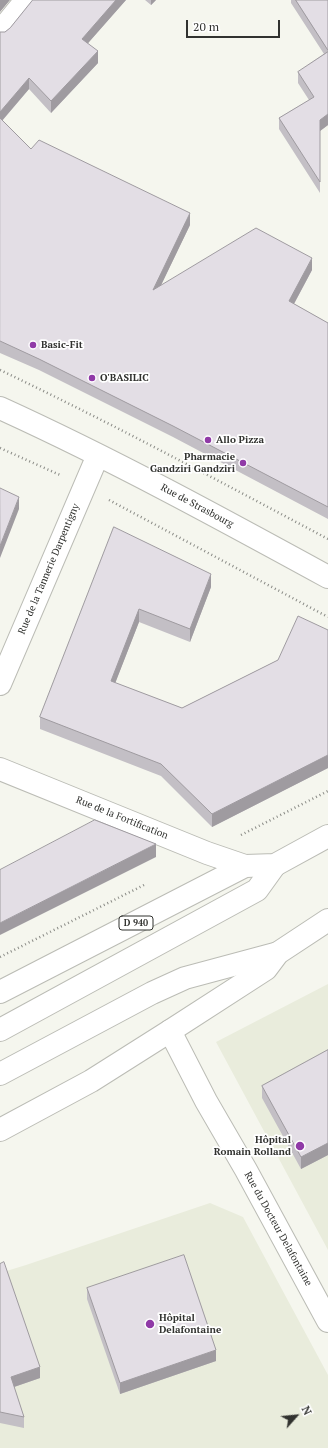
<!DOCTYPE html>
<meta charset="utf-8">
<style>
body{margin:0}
#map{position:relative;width:328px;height:1448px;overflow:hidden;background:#f5f6ee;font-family:"PT Serif",serif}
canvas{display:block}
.north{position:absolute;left:276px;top:1396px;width:40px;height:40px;-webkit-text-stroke:3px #fff;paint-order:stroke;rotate:63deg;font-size:11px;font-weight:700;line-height:16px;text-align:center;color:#31322f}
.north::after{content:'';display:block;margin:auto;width:14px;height:18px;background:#31322f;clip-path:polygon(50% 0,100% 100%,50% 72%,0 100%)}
.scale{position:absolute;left:186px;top:20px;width:94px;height:18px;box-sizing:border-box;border:2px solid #31322f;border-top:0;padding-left:5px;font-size:12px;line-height:14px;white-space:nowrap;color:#31322f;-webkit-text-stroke:3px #fff;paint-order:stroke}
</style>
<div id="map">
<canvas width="328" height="1448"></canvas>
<div class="north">N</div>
<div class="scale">20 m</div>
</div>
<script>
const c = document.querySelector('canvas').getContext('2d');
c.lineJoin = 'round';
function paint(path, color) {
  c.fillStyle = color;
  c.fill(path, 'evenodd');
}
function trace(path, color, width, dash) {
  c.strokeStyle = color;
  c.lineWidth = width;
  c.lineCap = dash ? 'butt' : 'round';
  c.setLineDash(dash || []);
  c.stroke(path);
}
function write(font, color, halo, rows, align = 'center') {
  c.font = font + ' "PT Serif",serif';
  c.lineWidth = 3.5;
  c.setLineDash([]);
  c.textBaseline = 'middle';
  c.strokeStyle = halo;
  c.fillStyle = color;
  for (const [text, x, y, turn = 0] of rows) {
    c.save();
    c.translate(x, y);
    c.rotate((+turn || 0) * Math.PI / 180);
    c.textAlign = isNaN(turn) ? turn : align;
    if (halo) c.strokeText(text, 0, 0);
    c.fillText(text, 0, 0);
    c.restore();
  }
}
const built = new Path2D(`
 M328,984v266l-112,-208z
 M210,1203l33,14 85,158v73h-328v-175l26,-8z`);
const path = new Path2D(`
 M0,370c111,53 219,111 328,169
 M0,448l60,27
 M109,500l219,117
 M241,835l87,-44
 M0,957l146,-73`);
const minor = new Path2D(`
 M0,32l26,-32
 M0,408c112,51 220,110 328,169
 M0,684l98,-229
 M0,769l207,84 38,13
 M170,1031l36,70 40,69 82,151`);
const major = new Path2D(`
 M0,992l245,-126 30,-1 53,-29
 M0,1130l91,-49 79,-50 96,-62 12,-16 50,-33`);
const highway = new Path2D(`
 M0,1030l257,-140 18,-25
 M0,1074l152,-81 33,-15 93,-25`);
const wall = new Path2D(`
 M33,0h93l-38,43 10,20 -47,50 -22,-24 -27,32 29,28 159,76 -29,60 151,-15 -18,34 34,19v196l-155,-82 -134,-67 -39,-17v-321h5l5,-4z
 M145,0h11l-5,5z
 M291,0h37v125l-8,6v62l-41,-64v-11l30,-18 -11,-17v-11l26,-18 -33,-51z
 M114,527l97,60 -21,55 -51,-20 -24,61 67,25 96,-48 50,-30v138l-116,59 -51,-51 -121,-47v-12z
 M328,1050v105l-27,14 -39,-71v-12z
 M0,1264l40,114 -26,9 10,30v11l-24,-5z
 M87,1288l129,73 -96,33 -33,-95z`);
const shadedWall = new Path2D(`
 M0,0h10l-10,12z
 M116,0h10l-44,50v-11z
 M151,0h5l-5,5z
 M98,51v12l-47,50v-12z
 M29,78v11l-29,34v-11z
 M328,114v11l-8,6v-11z
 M190,213v12l-37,77v-12z
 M312,258v12l-23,43v-12z
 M19,497v12l-19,49v-12z
 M211,574v13l-21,55v-13z
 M139,609v13l-28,72v-13z
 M328,755v13l-116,59v-13z
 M156,844v13l-156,78v-12z
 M328,1143v12l-27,14v-12z
 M216,1350v11l-96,33v-11z
 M40,1367v11l-29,10v-11z`);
const building = new Path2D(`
 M33,0h83l-34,39 16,12 -47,50 -22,-23 -29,34v-80h5l5,-4z
 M296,0h32v50z
 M328,52v62l-8,6v62l-41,-64 35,-21 -16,-25z
 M0,118l31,31 8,-9 151,73 -37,77 103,-62 56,30 -23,43 39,22v184l-155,-81 -134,-67 -39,-18z
 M0,488l19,9 -19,49z
 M114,527l97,47 -21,55 -51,-20 -28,72 71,27 96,-48 20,-44 30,14v125l-116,59 -51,-50 -121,-47z
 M95,820l61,24 -156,79v-53z
 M328,1050v93l-27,14 -39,-71z
 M184,1255l32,95 -96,33 -33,-95z
 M4,1262l36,105 -29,10 13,40 -24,-5v-148z`);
const markers = [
 [33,345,4,"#903aa7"],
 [92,378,4,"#903aa7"],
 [208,440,4,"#903aa7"],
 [243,463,4,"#903aa7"],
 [300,1146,5,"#903aa7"],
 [150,1324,5,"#903aa7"]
];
const shields = [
 [136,923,34]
];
const shieldNames = [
 ["D 940",136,923]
];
const poiNames = [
 ["Basic-Fit",41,345],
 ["O'BASILIC",100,378],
 ["Allo Pizza",216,440],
 ["Pharmacie",235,457,"right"],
 ["Gandziri Gandziri",235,469,"right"],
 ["Hôpital",291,1140,"right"],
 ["Romain Rolland",291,1152,"right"],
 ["Hôpital",159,1318],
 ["Delafontaine",159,1330]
];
const streetNames = [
 ["Rue de Strasbourg",197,506,28],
 ["Rue de la Tannerie Darpentigny",49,569,-67],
 ["Rue de la Fortification",122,818,22],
 ["Rue du Docteur Delafontaine",278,1229,61]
];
paint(built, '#e9ecdc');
trace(minor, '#bbbcb5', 24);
trace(major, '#bbbcb5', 24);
trace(highway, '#bbbcb5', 24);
trace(path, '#8a8b86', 2.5, [1, 3]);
trace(minor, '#fff', 22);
trace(major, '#fff', 22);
trace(highway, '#fff', 22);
paint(wall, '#c3bfc5');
paint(shadedWall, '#9f9ba0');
paint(building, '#e3dee5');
trace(building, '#9f9ba0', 1);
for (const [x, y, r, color] of markers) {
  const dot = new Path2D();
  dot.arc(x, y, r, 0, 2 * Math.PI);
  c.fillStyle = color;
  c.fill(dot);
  trace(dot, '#fff', 1.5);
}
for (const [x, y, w] of shields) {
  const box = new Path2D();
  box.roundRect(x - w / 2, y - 7, w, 14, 3);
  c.fillStyle = '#fff';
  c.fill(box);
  trace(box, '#31322f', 1);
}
write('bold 9px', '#31322f', null, shieldNames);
write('bold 10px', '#31322f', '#fff', poiNames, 'left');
write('10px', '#31322f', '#fff', streetNames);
</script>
